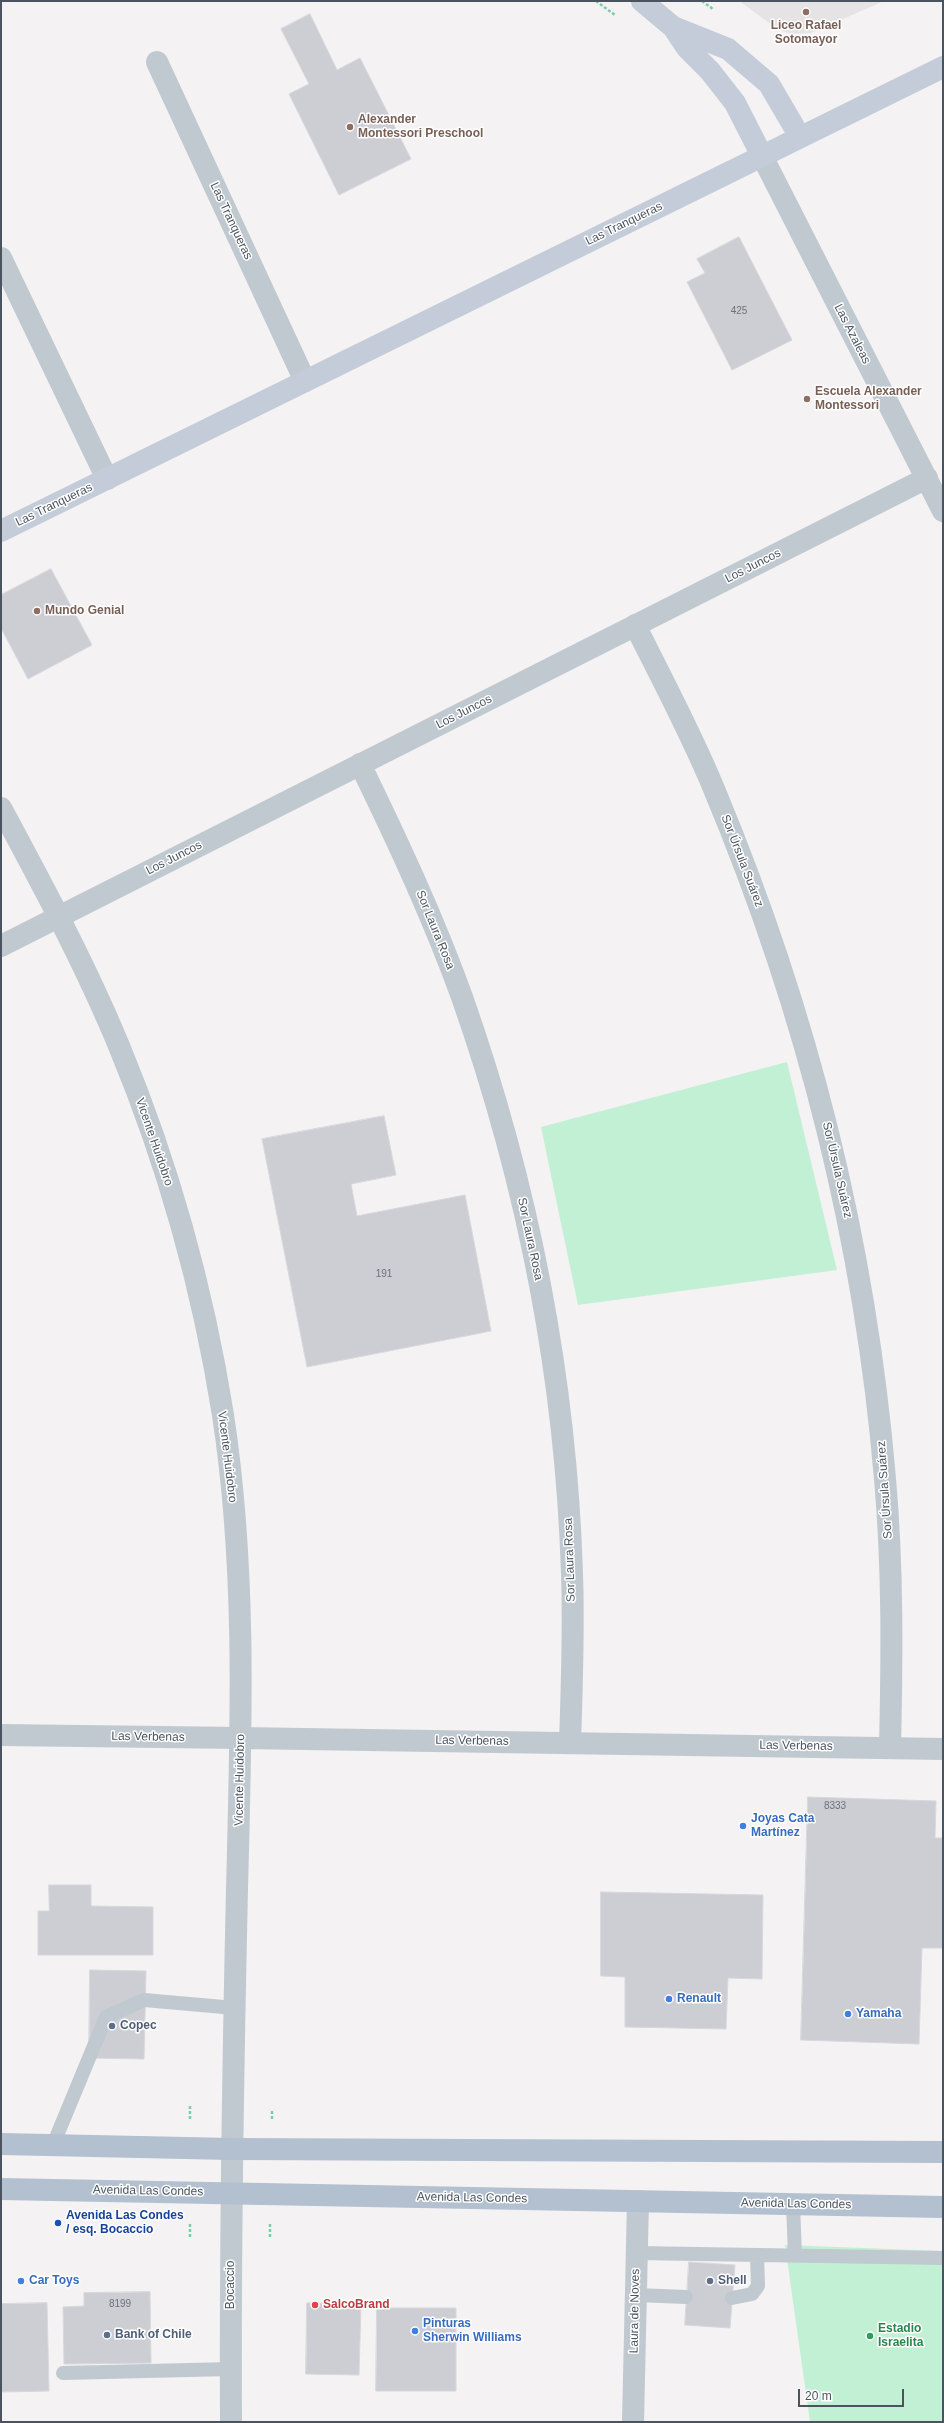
<!DOCTYPE html>
<meta charset="utf-8">
<style>
body{margin:0}
#map{position:relative;width:944px;height:2423px;overflow:hidden;background:#f4f2f2;font-family:Helvetica,sans-serif}
canvas{display:block}
.frame{position:absolute;inset:0;border:2px solid #49545f;pointer-events:none}
.scale{position:absolute;left:798px;top:2389px;width:106px;height:18px;box-sizing:border-box;border:2px solid #49545f;border-top:0;padding-left:5px;font-size:12px;line-height:14px;white-space:nowrap;color:#49545f;-webkit-text-stroke:3px #fff;paint-order:stroke}
</style>
<div id="map">
<canvas width="944" height="2423"></canvas>
<div class="frame"></div>
<div class="scale">20 m</div>
</div>
<script>
const c = document.querySelector('canvas').getContext('2d');
c.lineJoin = 'round';
function paint(path, color) {
  c.fillStyle = color;
  c.fill(path, 'evenodd');
}
function trace(path, color, width, dash) {
  c.strokeStyle = color;
  c.lineWidth = width;
  c.lineCap = dash ? 'butt' : 'round';
  c.setLineDash(dash || []);
  c.stroke(path);
}
function write(font, color, halo, rows, align = 'center') {
  c.font = font + ' Helvetica,sans-serif';
  c.lineWidth = 3;
  c.setLineDash([]);
  c.textBaseline = 'middle';
  c.strokeStyle = halo;
  c.fillStyle = color;
  for (const [text, x, y, turn = 0] of rows) {
    c.save();
    c.translate(x, y);
    c.rotate((+turn || 0) * Math.PI / 180);
    c.textAlign = isNaN(turn) ? turn : align;
    if (halo) c.strokeText(text, 0, 0);
    c.fillText(text, 0, 0);
    c.restore();
  }
}
const education = new Path2D(`
 M739,1h145l-73,32 -19,1 -13,-4z`);
const green = new Path2D(`
 M787,1062l50,208 -259,35 -37,-178z
 M785,2245l158,6v171h-133z`);
const building = new Path2D(`
 M310,14l27,56 23,-12 51,101 -72,36 -50,-101 20,-10 -28,-55z
 M739,237l53,103 -60,30 -45,-88 18,-9 -8,-14z
 M51,569l41,76 -64,34 -27,-51v-33z
 M384,1116l12,59 -45,9 6,32 108,-21 26,136 -184,36 -45,-228z
 M808,1797l128,4 -1,37h8v110h-21l-3,96 -118,-4z
 M49,1885h42v21l62,1v48h-115v-44h11z
 M601,1892l162,3 -1,84 -34,-1 -2,51 -101,-2v-50l-24,-1z
 M90,1970l56,1 -2,88 -55,-1z
 M689,2262l46,3 -5,63 -45,-3z
 M150,2292l1,71 -87,1 -1,-57 21,-1v-13z
 M47,2303l2,88 -48,1v-88z
 M307,2303l54,1 -2,71 -53,-1z
 M377,2308h79v83h-80z`);
const path = new Path2D(`
 M596,1l19,14
 M702,1l11,8
 M190,2119v-14
 M272,2119v-10
 M270,2224v13
 M190,2237v-15`);
const service = new Path2D(`
 M53,2145l53,-128 38,-17 91,8
 M793,2204l2,52
 M636,2253l307,5
 M636,2295l50,2
 M732,2298l20,-4 6,-8 -1,-30
 M63,2373l168,-4`);
const minor = new Path2D(`
 M157,62l148,319
 M1,258l106,221
 M635,625c27,54 56,108 79,164 92,220 151,452 171,690 8,90 7,179 5,269
 M360,764c37,76 73,153 102,233 65,185 104,381 110,577 2,56 0,112 -2,168
 M1,946l926,-468
 M1,1735l240,3
 M633,2422l5,-221`);
const tertiary = new Path2D(`
 M762,156l181,355
 M1,808c42,78 84,156 118,238 49,118 84,243 104,369 24,157 18,315 14,474 -4,178 -7,355 -6,533
 M241,1738l702,11`);
const secondary = new Path2D(`
 M642,1l31,26 14,21 23,23 25,32 27,53
 M673,27l55,22 41,35 31,53
 M1,531l942,-464`);
const primary = new Path2D(`
 M1,2144l230,5 712,3
 M1,2189l942,18`);
const markers = [
 [806,12,4,"#8d6e63"],
 [350,127,4,"#8d6e63"],
 [807,399,4,"#8d6e63"],
 [37,611,4,"#8d6e63"],
 [743,1826,4,"#3f7fe0"],
 [669,1999,4,"#3f7fe0"],
 [848,2014,4,"#3f7fe0"],
 [112,2026,4,"#5c6f8a"],
 [58,2223,4,"#1a4fb4"],
 [21,2281,4,"#3f7fe0"],
 [710,2281,4,"#5c6f8a"],
 [315,2305,4,"#e0444e"],
 [415,2331,4,"#3f7fe0"],
 [107,2335,4,"#5c6f8a"],
 [870,2336,4,"#2e9e5b"]
];
const numberNames = [
 ["425",739,311],
 ["191",384,1274],
 ["8333",835,1806],
 ["8199",120,2304]
];
const educationNames = [
 ["Liceo Rafael",806,26,"center"],
 ["Sotomayor",806,40,"center"],
 ["Alexander",358,120],
 ["Montessori Preschool",358,134],
 ["Escuela Alexander",815,392],
 ["Montessori",815,406],
 ["Mundo Genial",45,611]
];
const streetNames = [
 ["Las Tranqueras",231,221,65],
 ["Las Tranqueras",624,224,-26],
 ["Las Azaleas",852,334,63],
 ["Las Tranqueras",54,505,-26],
 ["Los Juncos",753,566,-27],
 ["Los Juncos",464,712,-27],
 ["Los Juncos",174,858,-27],
 ["Sor Úrsula Suárez",742,861,69],
 ["Sor Laura Rosa",435,930,68],
 ["Vicente Huidobro",154,1142,71],
 ["Sor Úrsula Suárez",837,1170,77],
 ["Sor Laura Rosa",530,1239,78],
 ["Vicente Huidobro",227,1457,83],
 ["Sor Úrsula Suárez",885,1490,-94],
 ["Sor Laura Rosa",570,1560,-92],
 ["Las Verbenas",148,1737,1],
 ["Las Verbenas",472,1741,1],
 ["Las Verbenas",796,1746,1],
 ["Vicente Huidobro",240,1780,-89],
 ["Avenida Las Condes",148,2191,1],
 ["Avenida Las Condes",472,2198,1],
 ["Avenida Las Condes",796,2204,1],
 ["Bocaccio",231,2285,-90],
 ["Laura de Noves",635,2311,-89]
];
const shopNames = [
 ["Joyas Cata",751,1819],
 ["Martínez",751,1833],
 ["Renault",677,1999],
 ["Yamaha",856,2014],
 ["Car Toys",29,2281],
 ["Pinturas",423,2324],
 ["Sherwin Williams",423,2338]
];
const serviceNames = [
 ["Copec",120,2026],
 ["Shell",718,2281],
 ["Bank of Chile",115,2335]
];
const transitNames = [
 ["Avenida Las Condes",66,2216],
 ["/ esq. Bocaccio",66,2230]
];
const healthNames = [
 ["SalcoBrand",323,2305]
];
const leisureNames = [
 ["Estadio",878,2329],
 ["Israelita",878,2343]
];
paint(education, '#e5e3e4');
paint(green, '#c2f0d5');
paint(building, '#ccced4');
trace(building, '#d6d8dd', 1);
trace(path, '#7acea7', 2.5, [3, 2]);
trace(service, '#c0c9d0', 14);
trace(minor, '#c0c9d0', 22);
trace(tertiary, '#c0c9d0', 22);
trace(secondary, '#c3ccd8', 22);
trace(primary, '#b2c0d0', 22);
for (const [x, y, r, color] of markers) {
  const dot = new Path2D();
  dot.arc(x, y, r, 0, 2 * Math.PI);
  c.fillStyle = color;
  c.fill(dot);
  trace(dot, '#fff', 1.5);
}
write('10px', '#6a727c', null, numberNames);
write('bold 12px', '#785e54', '#fff', educationNames, 'left');
write('12px', '#49545f', '#fff', streetNames);
write('bold 12px', '#366cbe', '#fff', shopNames, 'left');
write('bold 12px', '#4e5e75', '#fff', serviceNames, 'left');
write('bold 12px', '#164399', '#fff', transitNames, 'left');
write('bold 12px', '#be3a42', '#fff', healthNames, 'left');
write('bold 12px', '#27864d', '#fff', leisureNames, 'left');
</script>
